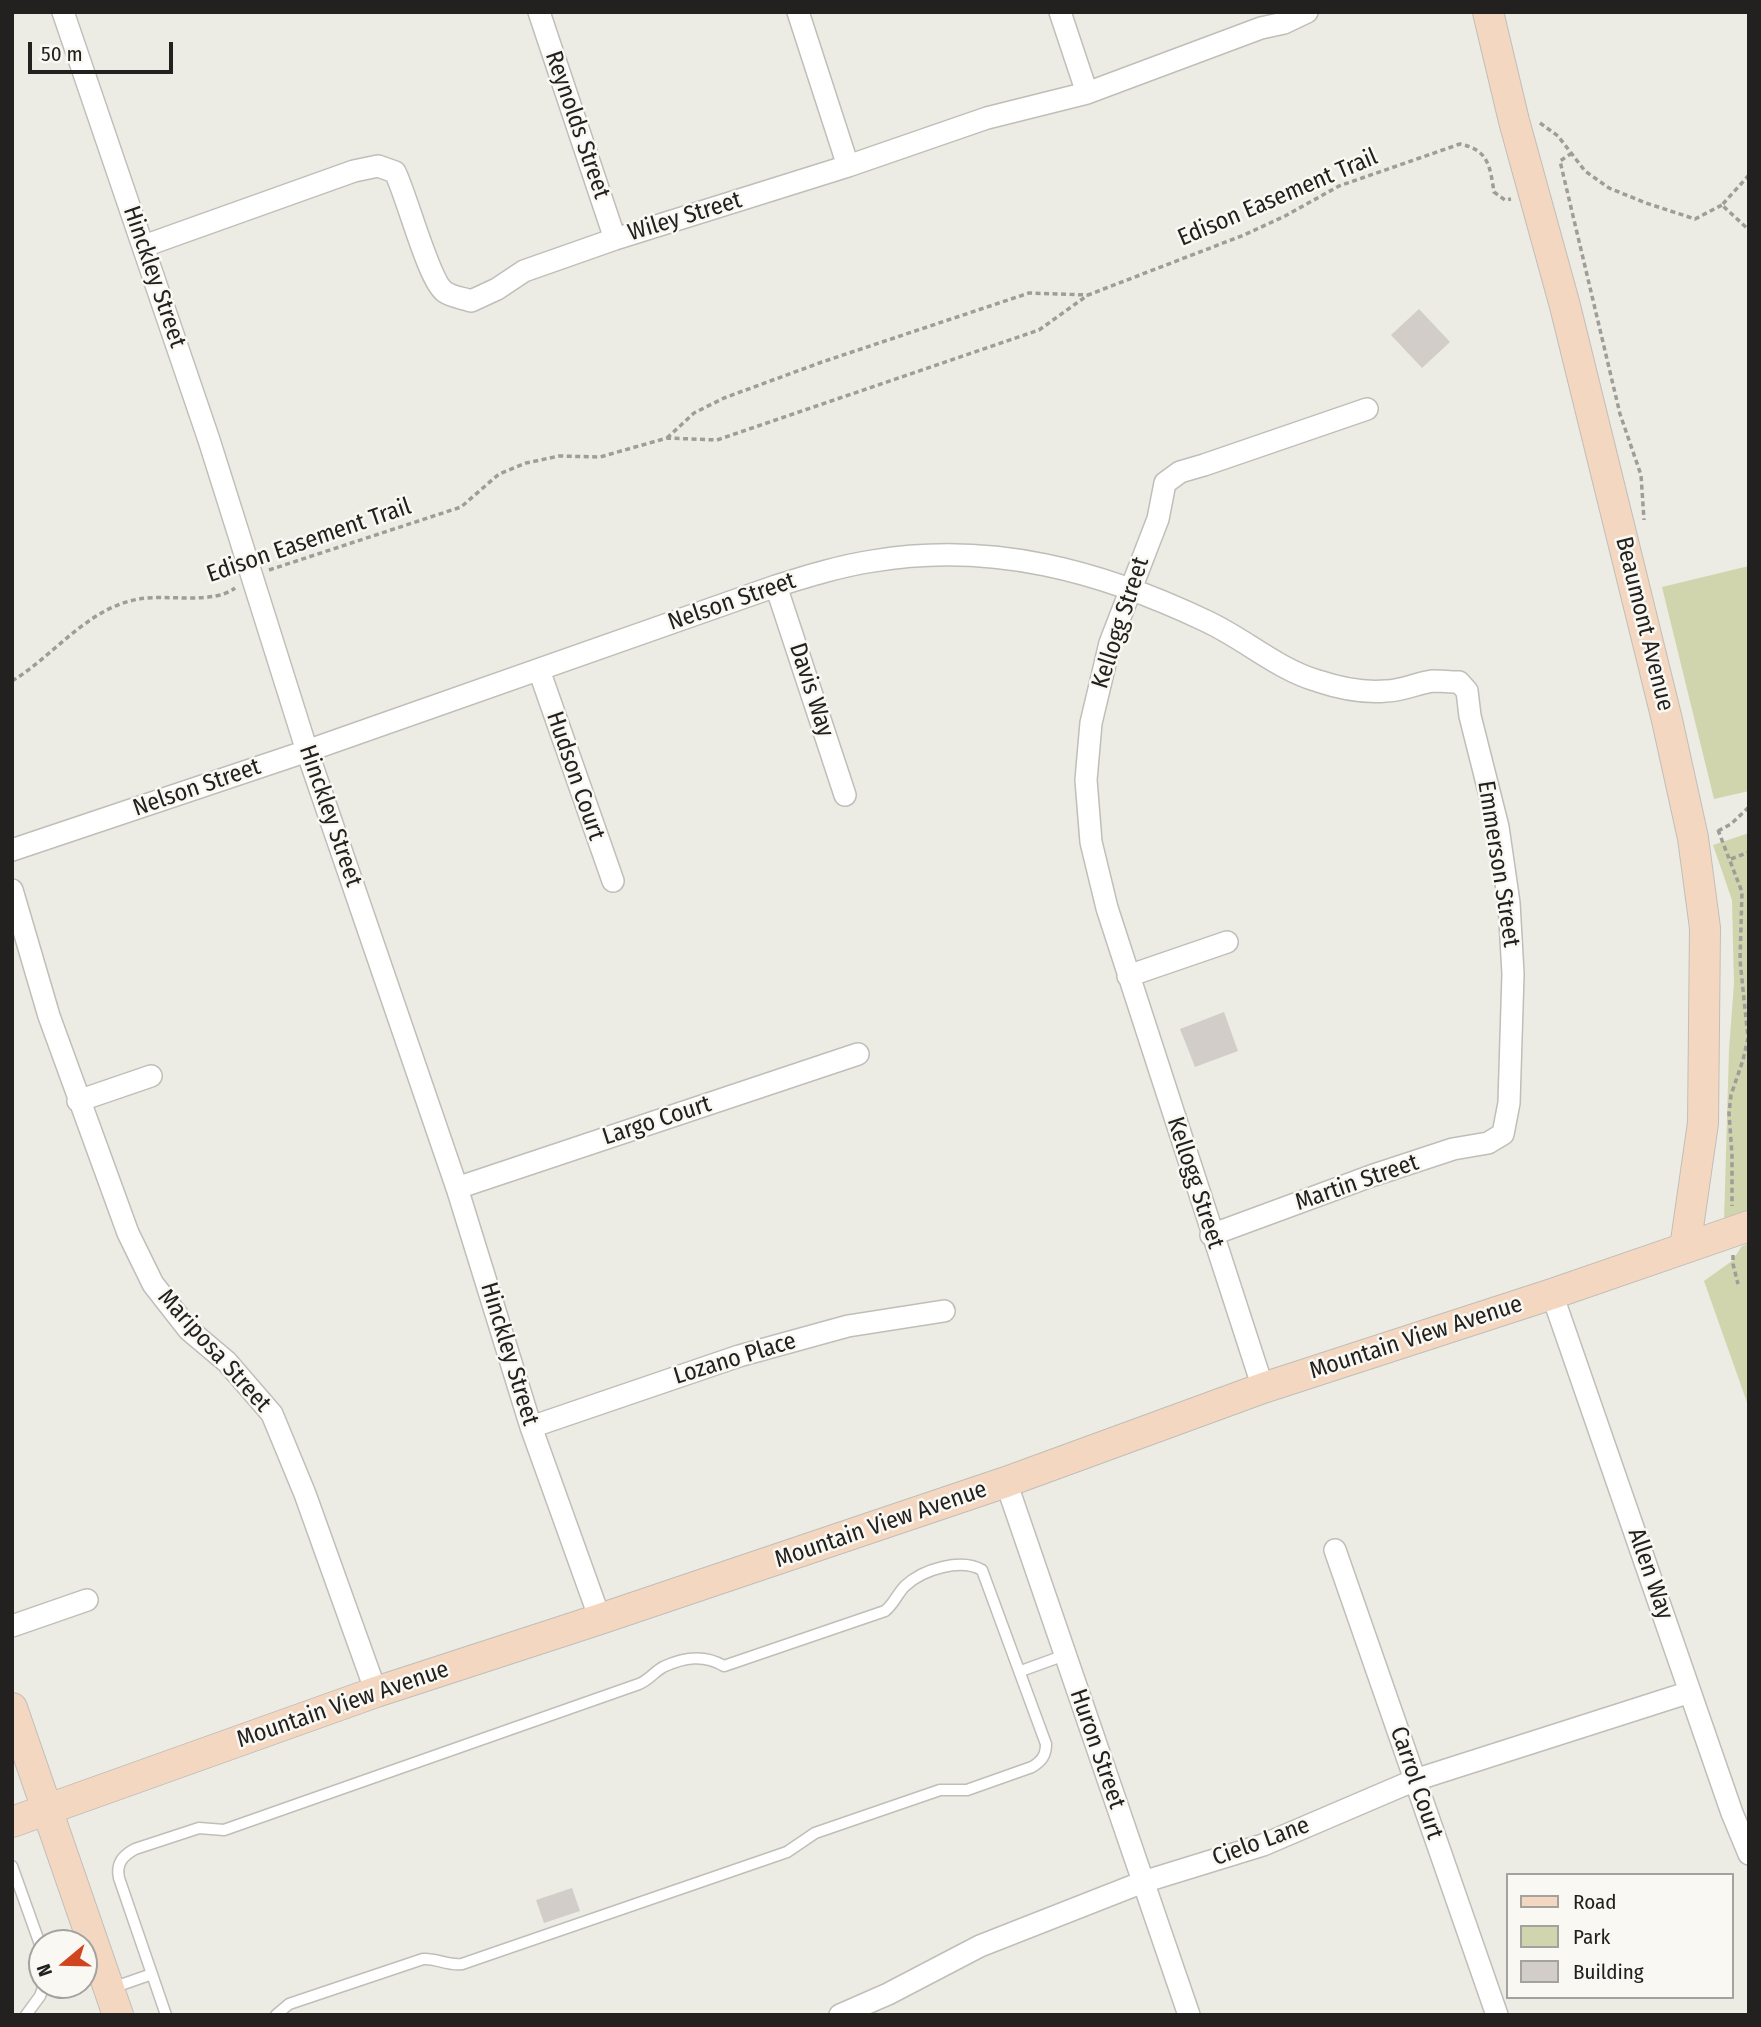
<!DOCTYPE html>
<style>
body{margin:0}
#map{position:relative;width:1761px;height:2027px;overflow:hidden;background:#ecebe4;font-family:"Fira Sans Condensed",sans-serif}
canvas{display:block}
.frame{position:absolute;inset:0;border:14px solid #22211f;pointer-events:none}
.legend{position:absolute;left:1506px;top:1873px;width:228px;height:126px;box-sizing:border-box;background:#faf8f2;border:2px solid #a4a29e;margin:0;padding:9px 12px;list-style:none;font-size:21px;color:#22211f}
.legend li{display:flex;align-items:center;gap:14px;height:35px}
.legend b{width:35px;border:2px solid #a4a29e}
.north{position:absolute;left:28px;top:1929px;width:70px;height:70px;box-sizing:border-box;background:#faf8f2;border:2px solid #a4a29e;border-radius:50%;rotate:251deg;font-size:19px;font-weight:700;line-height:28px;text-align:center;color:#22211f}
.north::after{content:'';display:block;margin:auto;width:24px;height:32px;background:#ce451f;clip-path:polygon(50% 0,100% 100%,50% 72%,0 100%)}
.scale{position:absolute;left:28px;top:42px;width:145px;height:32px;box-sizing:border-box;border:4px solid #22211f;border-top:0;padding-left:9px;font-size:21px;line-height:24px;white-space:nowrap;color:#22211f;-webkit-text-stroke:5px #faf8f2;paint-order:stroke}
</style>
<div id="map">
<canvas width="1761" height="2027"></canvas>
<div class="frame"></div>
<ul class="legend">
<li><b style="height:9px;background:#f4d7c1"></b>Road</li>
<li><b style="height:19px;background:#d0d5ad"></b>Park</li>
<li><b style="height:19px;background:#d2cdc8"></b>Building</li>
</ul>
<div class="north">N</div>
<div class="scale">50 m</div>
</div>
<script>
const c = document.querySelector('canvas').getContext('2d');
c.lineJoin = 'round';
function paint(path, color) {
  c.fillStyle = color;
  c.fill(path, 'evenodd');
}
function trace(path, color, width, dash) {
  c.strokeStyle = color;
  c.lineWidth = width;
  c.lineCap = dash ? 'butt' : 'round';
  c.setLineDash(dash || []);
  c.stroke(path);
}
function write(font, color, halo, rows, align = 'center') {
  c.font = font + ' "Fira Sans Condensed",sans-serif';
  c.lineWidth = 5;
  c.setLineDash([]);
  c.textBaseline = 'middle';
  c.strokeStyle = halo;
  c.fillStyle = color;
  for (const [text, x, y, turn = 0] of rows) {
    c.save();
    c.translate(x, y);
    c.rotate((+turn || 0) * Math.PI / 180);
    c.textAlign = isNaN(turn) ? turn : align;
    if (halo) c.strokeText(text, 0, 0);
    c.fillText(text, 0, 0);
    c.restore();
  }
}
const green = new Path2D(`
 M1749,566v225l-35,8 -52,-212z
 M1749,833v380l-25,9 5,-172 5,-67 -2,-83 -19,-55z
 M1749,1243v165l-45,-127 28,-20 10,-15z`);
const building = new Path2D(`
 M1419,309l31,33 -28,26 -31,-33z
 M1224,1012l14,39 -43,16 -15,-38z
 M572,1888l8,23 -36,12 -8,-23z`);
const path = new Path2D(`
 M1540,123l18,13 27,35 24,17 37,15 49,16 27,-14
 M1572,153l-12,8 60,253 21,61 3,45
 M1749,175l-27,30 27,25
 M667,438l27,-25 30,-15 98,-36 207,-69 59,2
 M269,570l192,-63 38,-33 27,-11 33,-7 41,1 67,-19 50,2 322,-110 49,-35 156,-60 41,-19 54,-30 121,-42c29,6 30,23 34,48l11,8 6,-1
 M12,681c43,-26 75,-73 127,-82 28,-5 74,6 96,-11
 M1718,830l24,62 -2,68 8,78 -5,22 -12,35 -2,18 3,42v51
 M1718,831l13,-7 18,-17
 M1731,859l18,-7
 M1733,1255v9l5,20`);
const lane = new Path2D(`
 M1021,1671l44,-16
 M12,1866l30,84
 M112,1988l40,-14
 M26,2015l14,-19 4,-11
 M166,2015l-47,-137c-3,-14 3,-22 16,-29l64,-21 25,2 415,-146c10,-4 15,-12 24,-17 21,-10 41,-13 61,-1l161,-55c9,-7 12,-17 20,-25 18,-17 56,-28 77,-16l64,174c0,11 -4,17 -14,23l-65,23h-27l-125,43 -28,19 -325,112c-15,2 -25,-6 -39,-5l-134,45 -13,11`);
const street = new Path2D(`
 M63,12l146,428 98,311 150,437 74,239 69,192
 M539,12l76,227
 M798,12l50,154
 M1060,12l27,81
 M144,246l210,-75 24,-5 17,6c12,24 34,110 50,120 7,5 18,6 26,9l26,-12 27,-18 91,-32 233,-73 139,-48 100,-25 174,-65 23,-5 23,-11
 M776,586l69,209
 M539,670l74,211
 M12,850l295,-99 469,-165c32,-10 64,-20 97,-25 118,-20 228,10 333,60 39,18 71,48 112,60 21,7 46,12 68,10 16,0 31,-8 47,-10 8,0 17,1 26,1l8,9 3,25 28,111 11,76 4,71 -4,129 -6,31 -15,9 -35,6 -82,27 -160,59
 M12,890l37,126 79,217 25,51 36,46 38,32 45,52 33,80 71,198
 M1128,976l99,-34
 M78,1101l73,-25
 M457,1188l401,-134
 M1552,1294l180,519 17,41
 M1263,1388l-156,-480 -16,-66 -5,-62 5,-57 19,-80 48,-124 7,-36 15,-11 24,-7 163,-56
 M531,1427l208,-71 109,-30 96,-15
 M1006,1482l183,533
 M1335,1550l162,465
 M12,1626l75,-26
 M840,2015l48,-21 92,-48 163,-64 120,-37 152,-65 275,-88`);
const secondary = new Path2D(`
 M1488,12l26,109 51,185 102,414 26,118 12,90 -2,195 -18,125
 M12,1708l106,307
 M12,1822l364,-130 224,-73 406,-137 257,-94 289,-94 197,-68`);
const streetNames = [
 ["Reynolds Street",577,125,71],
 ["Edison Easement Trail",1278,198,-23],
 ["Wiley Street",685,217,-17],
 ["Hinckley Street",154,277,71],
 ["Edison Easement Trail",309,541,-19],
 ["Nelson Street",732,602,-19],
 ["Kellogg Street",1121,623,-72],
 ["Beaumont Avenue",1644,624,76],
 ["Davis Way",811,690,72],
 ["Hudson Court",575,776,71],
 ["Nelson Street",197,788,-19],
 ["Hinckley Street",330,816,71],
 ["Emmerson Street",1498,864,81],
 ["Largo Court",657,1121,-18],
 ["Kellogg Street",1195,1183,72],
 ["Martin Street",1357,1183,-19],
 ["Mountain View Avenue",1416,1338,-18],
 ["Mariposa Street",214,1351,48],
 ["Hinckley Street",509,1354,73],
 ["Lozano Place",735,1359,-17],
 ["Mountain View Avenue",881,1525,-19],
 ["Allen Way",1650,1574,71],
 ["Mountain View Avenue",343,1705,-19],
 ["Huron Street",1097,1749,71],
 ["Carrol Court",1416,1783,71],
 ["Cielo Lane",1261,1842,-20]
];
paint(green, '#d0d5ad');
paint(building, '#d2cdc8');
trace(lane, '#c0beb8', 13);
trace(street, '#c0beb8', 24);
trace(secondary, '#c0beb8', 32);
trace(path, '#9e9d98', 3.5, [5, 3.5]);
trace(lane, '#fff', 10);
trace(street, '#fff', 21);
trace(secondary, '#f4d7c1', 30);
write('24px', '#22211f', '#faf8f2', streetNames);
</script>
